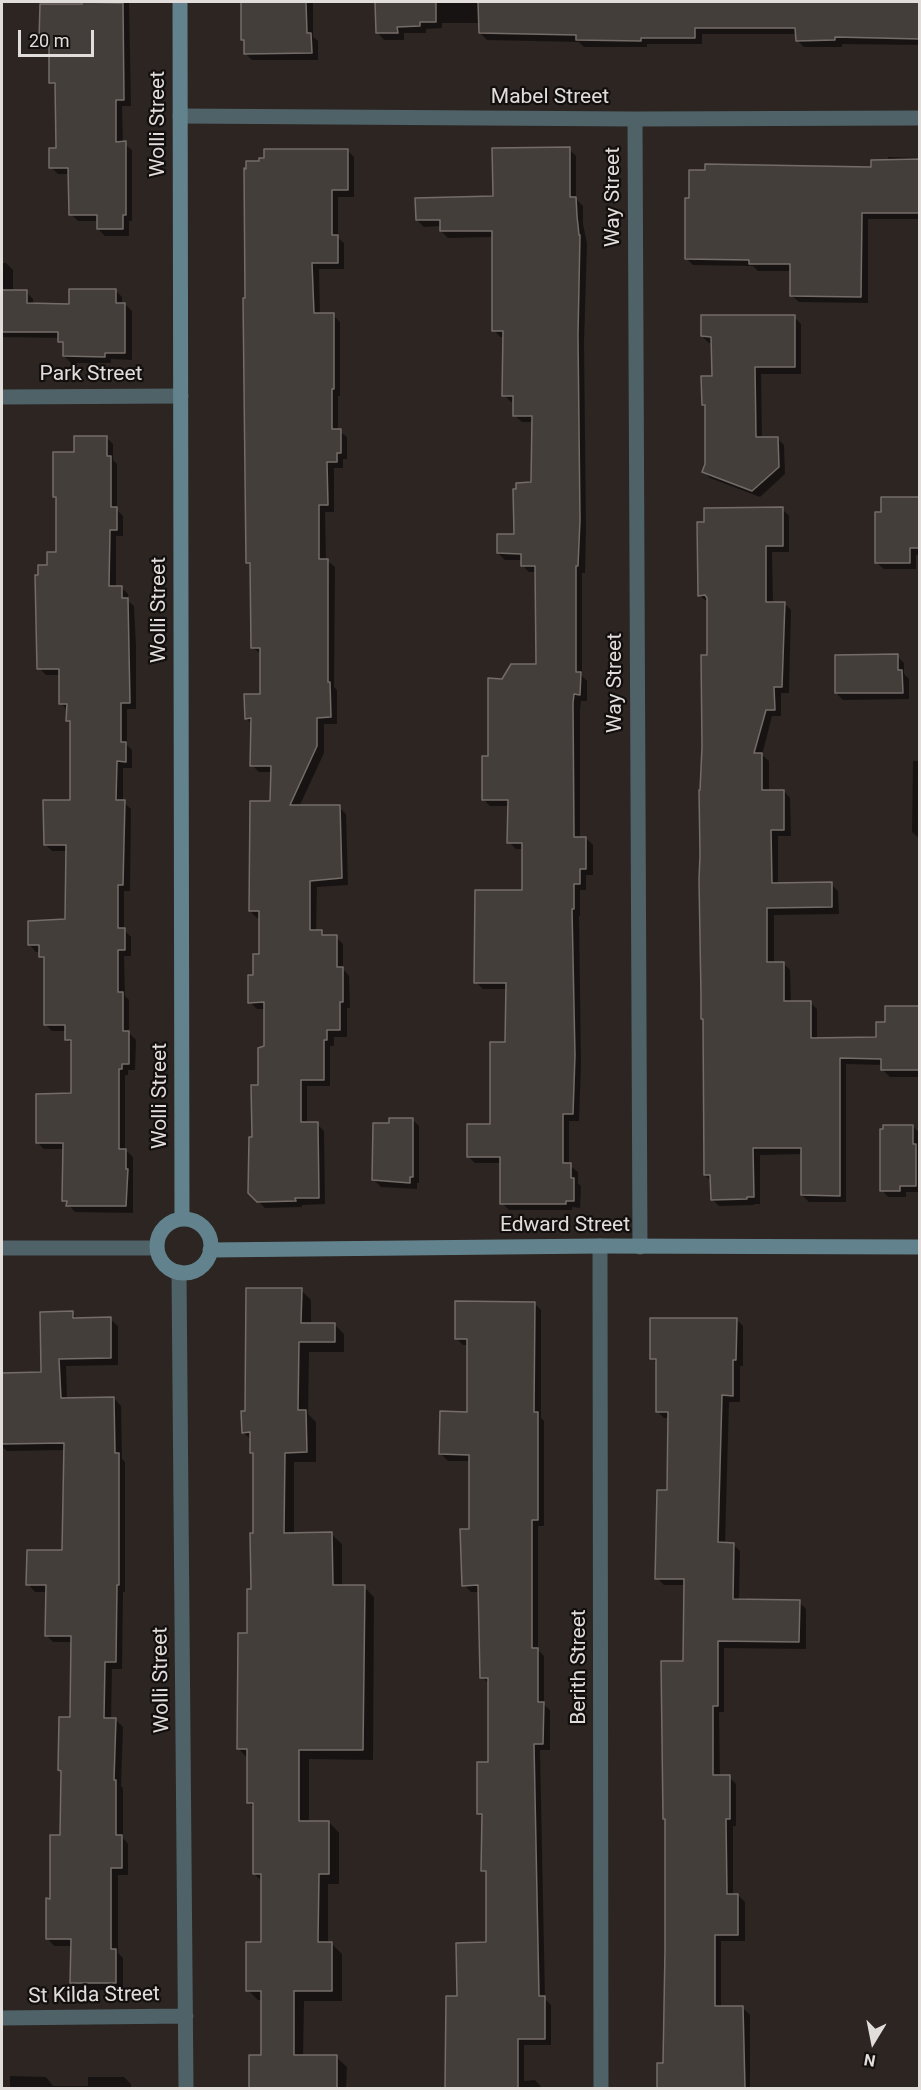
<!DOCTYPE html>
<style>
body{margin:0}
#map{position:relative;width:921px;height:2090px;overflow:hidden;background:#2c2522;font-family:Roboto,sans-serif}
canvas{display:block}
.frame{position:absolute;inset:0;border:3px solid #e1dddb;pointer-events:none}
.north{position:absolute;left:843px;top:2012px;width:60px;height:60px;-webkit-text-stroke:4px #120f0e;paint-order:stroke;rotate:190deg;font-size:16px;font-weight:700;line-height:24px;text-align:center;color:#e1dddb}
.north::after{content:'';display:block;margin:auto;width:21px;height:27px;background:#e1dddb;clip-path:polygon(50% 0,100% 100%,50% 72%,0 100%)}
.scale{position:absolute;left:18px;top:30px;width:76px;height:27px;box-sizing:border-box;border:3px solid #e1dddb;border-top:0;padding-left:8px;font-size:18px;line-height:21px;white-space:nowrap;color:#e1dddb;-webkit-text-stroke:4px #120f0e;paint-order:stroke}
</style>
<div id="map">
<canvas width="921" height="2090"></canvas>
<div class="frame"></div>
<div class="north">N</div>
<div class="scale">20 m</div>
</div>
<script>
const c = document.querySelector('canvas').getContext('2d');
c.lineJoin = 'round';
function paint(path, color) {
  c.fillStyle = color;
  c.fill(path, 'evenodd');
}
function trace(path, color, width, dash) {
  c.strokeStyle = color;
  c.lineWidth = width;
  c.lineCap = dash ? 'butt' : 'round';
  c.setLineDash(dash || []);
  c.stroke(path);
}
function write(font, color, halo, rows, align = 'center') {
  c.font = font + ' Roboto,sans-serif';
  c.lineWidth = 4.5;
  c.setLineDash([]);
  c.textBaseline = 'middle';
  c.strokeStyle = halo;
  c.fillStyle = color;
  for (const [text, x, y, turn = 0] of rows) {
    c.save();
    c.translate(x, y);
    c.rotate((+turn || 0) * Math.PI / 180);
    c.textAlign = isNaN(turn) ? turn : align;
    if (halo) c.strokeText(text, 0, 0);
    c.fillText(text, 0, 0);
    c.restore();
  }
}
const shadow = new Path2D(`
 M41,2h88l2,104h-9l1,37 9,7v71h-3v15h-24l-7,-7v-8h-20l-7,-7 -1,-40h-12l-7,-7 6,-18v-61l-6,-6v-36h-3l-7,-6z
 M242,2h71v35l5,4v19h-66l-7,-7v-12l-2,-2z
 M377,2h543v43l-78,-1v3h-38l-7,-7v-6h-95v10h-55v3h-63l-5,-5 -92,-2 -7,-7v-10h-38v5l-16,1v4h-22v7h-20l-7,-8z
 M569,149l7,7v43l7,7v18l4,20 -3,98 2,186 -1,45h-3v103l5,5v20h-6l-1,9v128h6l7,7v30h-7v15h-6v26h-1l2,147 -2,58h-10v44l9,7v11l3,3 -1,22 -8,-1v3h-63l-7,-7v-40h-27l-7,-7 24,-31 15,-81v-55h-24l-7,-7 47,-91v-42h-7l-7,-7v-36h-19l-7,-7 20,-119 34,-14v-94h-8l-7,-7v-5h-17l-7,-7 17,-18 18,-51v-62h-11l-7,-6v-14h-4l-7,-7v-58h-4l-6,-7 -1,-93 -45,1 -7,-7v-5l-17,1 -7,-7 77,-22z
 M347,150l7,7v40h-16v41l6,5v26h-25l1,46h13l7,7v74h-2v34l9,7v22h-4v9h-9v44h-9l1,48 9,7 -1,120 3,3v34h-13v29l-25,54h40l7,7 2,71 -31,2 -1,44h5l6,6h9l7,7v25l6,7 1,32h-3v29h-13v9h-4v40h-23v38h10l7,7 1,73 -23,1v2l-37,1 -15,-15 3,-55 12,-90v-39h-8l-7,-7 11,-47v-37h-4l-7,-7 22,-109v-30h-13l-7,-7v-41l-6,-6 15,-22v-42l-9,-7v-80l-5,-5 13,-400z
 M888,157l32,1v61h-52v84l-69,-1 -7,-6v-25h-34l-5,-5 -60,-1 -7,-7 202,-96z
 M2,263h4l7,7v22h13l7,7v6h37l45,-15 7,7v7h3l7,7v49l-21,-1v4h-40l-7,-7v-11l-4,-4v-3l-58,-1z
 M794,317l7,7v50h-40l1,64h15l7,7 1,29 -25,23 -50,-19 -7,-7 3,-7v-56l-3,-3 11,-27 -1,-35h-4l-7,-7z
 M106,437l7,7v16l4,4v46l6,6v20h-7v51h5l7,7v7l6,5 2,40v63h-9v36l5,5v18h-9v34l8,7 -1,82h-6v39l7,7v19h-7l1,40 4,4v33l7,7 -1,30h-7v5h-3v75l8,7v56l-58,-1 -11,-12v-51h-20l-7,-7 36,-48 -1,-49 -5,-6v-8h-15l-7,-7 1,-63 -6,-5 1,-4h-5l-6,-7 37,-25v-69h-15l-7,-7 27,-42 -1,-78 -3,-3v-10l-7,-8v-28h-15l-7,-7 9,-102 10,-13v-53l-4,-3 21,-43z
 M920,499v56h-4v14h-32l-7,-6z
 M782,509l7,7v36h-17l1,51h11l7,7 -2,83h-8v23h-9l-10,39 7,6v30h15l6,7 1,38h-13v48h53l7,7 1,23 -65,1v48h9l7,7 1,33 19,-1 7,7v30l60,-1 10,-14 32,-16 1,69h-30l-7,-7v-5l-37,-1v138h-37l-7,-7 1,-41 -43,1v49h-6v1l-35,1 -7,-7v-17l-7,-7 3,-573 -9,-7z
 M897,656l7,7v11l5,5v20l-66,1 -7,-7z
 M913,761h7v78l-8,-7z
 M412,1119l7,7v57h-2v6l-36,-2 -7,-7 16,-55z
 M913,1127l7,6v59h-14v5h-18l-6,-7z
 M301,1290l10,10v24h23l10,10v18h-35l-1,62 8,8v40h-22v72h37l11,10v42l22,1 10,10 -1,163 -64,-1v63h20l10,11v51h-11v60h4l10,10v47h-38l-1,56h33l11,10 -1,21h-95v-32h12v-56h-5l-10,-10 14,-47v-62l-8,-7 1,-65 -7,-7v-43l-10,-11 15,-158 1,-56 1,-79 -3,-3 -1,-12 -8,-8 4,-19z
 M534,1303l7,7v108l3,3v105h-6v124l6,6v49l6,5v40h-10l5,249 6,6v40h-27v36l11,-1 7,8h-95v-91h11l29,-53v-69l-4,-5v-52l-4,-4 11,-51 -1,-79 -7,-7 -2,-85h-9l-7,-7 6,-55 1,-69h-23l-7,-7 27,-41v-68h-5l-7,-7z
 M72,1313l7,7 31,-1 8,7v39l-52,1 1,33 47,-1 7,8 1,53 3,3v130h-2l-1,77h-10l-1,51h5l7,7 -2,59 2,2v50l5,6v31h-10v78l5,5v32h-44l-7,-8v-36h-18l-7,-8 15,-102v-63l-3,-3 13,-51 1,-77h-20l-7,-7 1,-43h-12l-7,-8 36,-32 2,-102 -59,1 -5,-5v-72l40,-1z
 M736,1319l7,7v40h-3v36h-11l-4,142h8l7,7 -1,50 60,1 7,7v40l-82,-1v64h-5l1,65h9l7,7v42h-3v69h5l7,7v39h-24v67h22l7,7v73h-92v-23h7l19,-403 1,-77h-21l-7,-7 12,-86 1,-74h-6l-7,-7 1,-46 -6,-7z
 M10,2076l36,1 7,9h35v-9h36l7,7v4h-121z`);
const building = new Path2D(`
 M82,2l41,1 1,97h-8v42l10,-1v74h-3v14h-26v-14h-28l-1,-47h-19v-20h7l-1,-65h-6v-43h-10l1,-36h42z
 M241,2h65l1,31h4l1,20 -68,1v-14h-3z
 M375,2h61v20h-16v4l-23,1 1,6h-22z
 M478,2h442v37l-85,-2v3l-39,1 -1,-13h-100v10h-54v3l-65,-1v-5l-97,-2z
 M570,147v50h6l1,19 2,19h1l-2,100 2,185 -2,46h-2v106h5l-1,23 -6,-1 -1,9 1,134h12v32h-6v15h-6v25h-2l3,146 -2,59h-10v49h8v15h3v23h-8v3h-66v-47h-33v-33h23v-82h15l1,-59h-32l1,-93h47v-47h-15l1,-43h-26v-44h6v-78l14,1 9,-15h25l-1,-98h-14v-12l-24,-1v-19h17l-1,-45h3v-6l15,-1 1,-66h-19v-20h-11l1,-65h-11v-100h-52v-11h-24l-1,-22 78,-2 -1,-48z
 M264,149h84v41h-16v45h6v28h-26l2,50h20v76h-2v40h9v24h-4v9h-10l1,43h-9v54h9v123h2l1,35 -14,1v28l-27,59h50l2,73 -32,3v49h12v5h15v32h6v35h-3v28h-13v10h-3v40h-23v42h17l1,76h-24l1,3 -39,1 -9,-9 1,-56h3l-1,-52h7v-37l6,-2v-44l-16,1v-28h5v-21h6v-43h-10l1,-110h20l1,-35h-21l1,-48 -6,1 -1,-25h16v-46h-9l-1,-85h-4l-3,-265h2l-1,-130 2,1v-8h13v-3h5z
 M920,159v54h-58l-1,84 -71,-1v-32h-41v-4l-64,-1v-61h4v-28h16v-6l166,3v-7z
 M69,289h47v14h9v50h-20v4l-42,-1v-14h-5v-10h-56v-42h25v13l42,1z
 M701,315h94v52h-40l1,70h22l1,30 -27,24 -50,-19 3,-8v-59h-3l-1,-29h11l-1,-39 -10,-1z
 M74,436h33v20h4v51h6v23h-7l-1,56h13v12h6l2,105h-9v39h5v20l-9,-1 -1,39h9l-2,85h-5v43h7v22h-7v42h5v39h6v33h-7v5h-3v80h7v20h2l-2,37h-60l1,-5h-5l1,-58h-27v-49l35,-1v-53h-6v-15h-21v-68h-5v-12h-11v-24l37,-2 1,-74h-22l-1,-45h27v-79h-4l1,-17h-8v-35h-22l-2,-94h3v-10h9v-13h9v-55h-3v-45h21z
 M881,497h39v51h-10v15h-35v-51h6z
 M783,507v39h-17v56h19l-3,85h-8l1,23h-9l-12,43h8v37h22v40h-13l1,53 60,-1v25l-65,1v54h17v39h27v37l65,-1v-15h9v-16h34l1,64h-39v-11l-41,-1v138l-39,-1v-47h-48l1,49h-7v2l-36,1 -1,-25h-6l-1,-156h-2v-22l-2,-117 1,-25 -1,-65h1l2,-43 -1,-92h6v-57l-2,-3 -7,1 -1,-74h7v-14z
 M898,654v16h4l1,23h-68v-38z
 M389,1118h24v59h-3v6l-38,-3 1,-57h16z
 M883,1125h30v19h3v42h-16v5h-20v-62h3z
 M246,1288h56l-1,35h34v19h-36l-1,68h8l1,42 -22,1 -1,80 48,-1 1,53h32l-2,165h-64v71h30v53h-10l-1,68h14v49h-38v64h43v33h-88v-33h12v-64h-15v-49h15v-68h-8v-71h-6v-54h-10l1,-116h9v-44h4l-1,-56h3v-80h-3v-21l-8,1 -1,-22h4z
 M455,1301l80,1 -1,110h4v108h-6v128h6v54h6l-1,42h-9l5,252h6v43h-27v49h-73l1,-92h11l-1,-53 30,-1v-71h-5l1,-57h-5v-52h11v-84h-8l-2,-93 -16,1 -2,-57h9v-74l-30,-1 1,-43 27,1v-73h-12z
 M73,1311v7l38,-1v41l-52,1 2,39 53,-1 1,56h4v132h-2l-1,77h-11l-1,56h12l-2,62h2v55h6v33h-11v81h5v34h-46l1,-44h-25v-41l4,1v-64h10l1,-64 -3,-1 1,-53h11l1,-81h-26l1,-51h-20l1,-35h35l2,-107 -62,1v-71l39,-1 -1,-60z
 M650,1318h87l-1,42h-3v36l-11,-1 -4,147 16,1 -1,56 67,1 -1,42 -81,-1v65h-5v69h17v44h-4l1,75h11v41h-23v71h28l2,82h-88v-25h6l2,-113v-131h-2l-2,-158h22l1,-82h-29l2,-89h10l1,-78h-12v-53h-6z`);
const street = new Path2D(`
 M180,116l455,3 285,-1
 M635,119l5,1128
 M2,397l179,-1
 M600,1246l1,842
 M2,1248h155
 M179,1272l7,816
 M2,2018l184,-2`);
const secondary = new Path2D(`
 M180,2l2,1217
 M157 1246a27 27 0 1 1 54 0a27 27 0 1 1-54 0Z
 M210,1250l390,-4 320,1`);
const streetNames = [
 ["Mabel Street",550,98],
 ["Wolli Street",159,124,-90],
 ["Way Street",614,197,-90],
 ["Park Street",91,375],
 ["Wolli Street",160,610,-90],
 ["Way Street",616,683,-90],
 ["Wolli Street",161,1096,-90],
 ["Edward Street",565,1226],
 ["Berith Street",580,1667,-90],
 ["Wolli Street",162,1680,-91],
 ["St Kilda Street",94,1996,-1]
];
paint(shadow, '#0007');
paint(building, '#443e3a');
trace(building, '#746c68', 1.5);
trace(street, '#4e6268', 15);
trace(secondary, '#62838d', 15);
write('21px', '#e1dddb', '#120f0e', streetNames);
</script>
